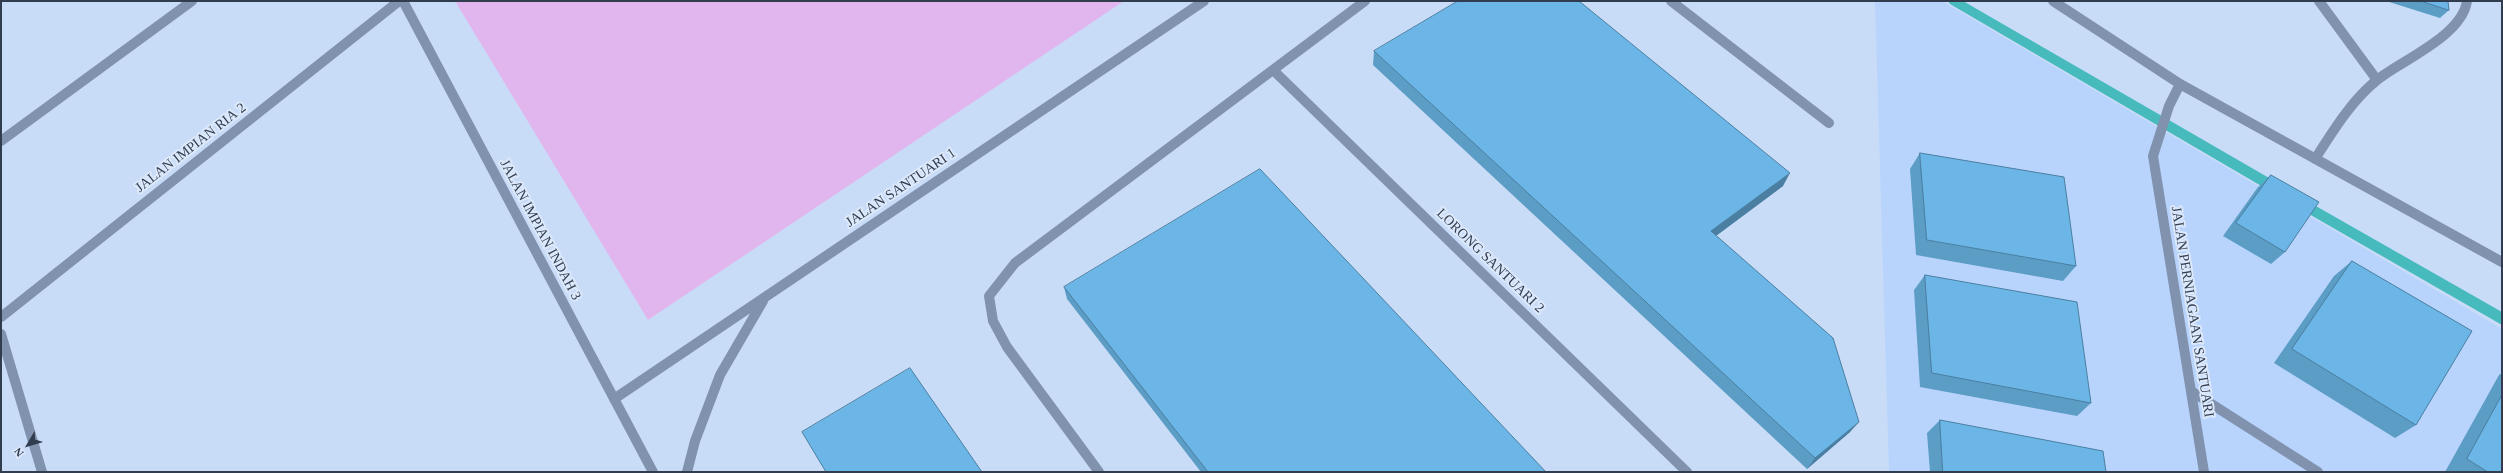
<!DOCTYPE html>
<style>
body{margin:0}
#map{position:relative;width:2503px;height:473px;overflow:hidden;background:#c9dcf7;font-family:"Times New Roman",serif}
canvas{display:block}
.frame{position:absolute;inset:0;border:2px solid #313d4f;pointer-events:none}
.north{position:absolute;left:8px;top:425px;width:40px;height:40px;-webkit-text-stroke:3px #dce8fb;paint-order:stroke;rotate:232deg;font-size:11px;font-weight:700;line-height:16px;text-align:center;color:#313d4f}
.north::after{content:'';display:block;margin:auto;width:14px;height:18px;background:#313d4f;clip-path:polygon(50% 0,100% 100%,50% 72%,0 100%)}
</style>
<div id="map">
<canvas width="2503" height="473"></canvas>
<div class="frame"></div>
<div class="north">N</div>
</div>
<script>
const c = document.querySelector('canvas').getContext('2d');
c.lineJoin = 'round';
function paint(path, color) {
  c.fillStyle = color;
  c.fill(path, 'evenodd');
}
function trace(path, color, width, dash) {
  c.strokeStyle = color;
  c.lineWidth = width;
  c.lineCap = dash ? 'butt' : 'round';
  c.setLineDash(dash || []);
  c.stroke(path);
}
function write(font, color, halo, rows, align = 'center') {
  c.font = font + ' "Times New Roman",serif';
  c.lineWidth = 4;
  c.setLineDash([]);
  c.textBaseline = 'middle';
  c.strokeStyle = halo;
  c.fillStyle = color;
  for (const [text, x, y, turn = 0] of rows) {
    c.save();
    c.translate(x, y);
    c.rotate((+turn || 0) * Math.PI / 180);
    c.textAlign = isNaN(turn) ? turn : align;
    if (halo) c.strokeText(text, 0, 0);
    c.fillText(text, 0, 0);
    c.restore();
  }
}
const built = new Path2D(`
 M1875,1h67l560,328v143h-613z`);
const green = new Path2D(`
 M455,1h669l-476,319z`);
const stream = new Path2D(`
 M1948,1h15l320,185 2,4 -2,4h-8l-325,-190z
 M2300,197l202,115v13l-207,-119 -1,-4 1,-4z`);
const minor = new Path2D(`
 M403,1l250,471
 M1671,1l158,122
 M2053,1l127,83 322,178
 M2319,1l58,79
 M1273,70l414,402
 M2180,84l-11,22 -16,50 51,316
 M1,141l191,-140
 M2315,159c18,-28 36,-58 62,-79 25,-20 85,-44 90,-79
 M1,317l398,-316
 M1,334l41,138
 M2191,391l127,81
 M614,399l590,-398
 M687,472l8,-31 25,-66 43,-74
 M1099,472l-92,-125 -14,-26 -4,-25 26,-33 350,-262`);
const wall = new Path2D(`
 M2386,1h62l1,9 -9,8z
 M1374,51l409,135 -67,50 134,196 -43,37 -434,-404z
 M1920,153l156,113 -13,15 -147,-26 -6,-86z
 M2271,175l14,77 -14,12 -48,-28 35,-49z
 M2352,261l64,164 -21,13 -121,-75 60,-87z
 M1925,275l166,128 -14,13 -157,-29 -6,-97z
 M1064,287l482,185h-345l-134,-173z
 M2502,373v99h-57l54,-97z
 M1940,420l166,52h-176l-3,-39z`);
const shadedWall = new Path2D(`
 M1790,173l-7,13 -78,58 6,-13z
 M1859,422l-9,10 -43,37 8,-11z`);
const building = new Path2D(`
 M1458,1h121l211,172 -79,58 122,107 26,84 -44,36 -441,-407z
 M2421,1h27l1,9z
 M1920,153l144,24 12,89 -149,-26z
 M1260,169l286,303h-338l-144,-185z
 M2271,175l48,27 -34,50 -49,-29z
 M2352,261l120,70 -56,94 -124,-76z
 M1925,275l152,27 14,101 -159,-30z
 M910,368l72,104h-156l-24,-40z
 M2502,395v77h-14l-21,-13z
 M1940,420l163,31 3,21h-163z`);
const streetNames = [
 ["JALAN IMPIAN RIA 2",191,148,-38],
 ["JALAN SANTUARI 1",901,188,-34],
 ["JALAN IMPIAN INDAH 3",540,230,62],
 ["LORONG SANTUARI 2",1490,261,44],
 ["JALAN PERNIAGAAN SANTUARI",2192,312,81]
];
paint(built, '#b8d4fd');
paint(green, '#e1b6ef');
paint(stream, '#47babe');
trace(minor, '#8092ae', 10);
paint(wall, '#5c9dc6');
paint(shadedWall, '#4b7fa1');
paint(building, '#6bb6e6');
trace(building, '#4b7fa1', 1);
write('14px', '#313d4f', '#dce8fb', streetNames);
</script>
